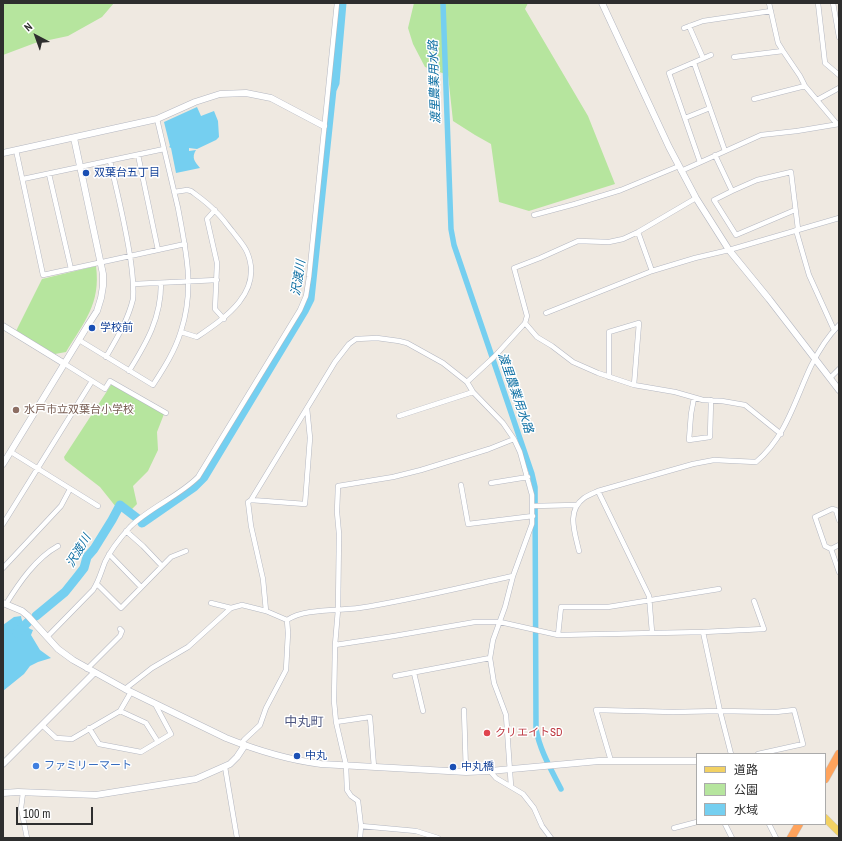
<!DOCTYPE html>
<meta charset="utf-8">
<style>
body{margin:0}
#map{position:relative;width:842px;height:841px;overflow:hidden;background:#efe9e1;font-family:"Archivo Narrow","Noto Sans JP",sans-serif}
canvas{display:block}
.frame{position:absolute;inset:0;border:4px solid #2e2e2e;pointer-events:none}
.legend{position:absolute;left:696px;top:753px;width:130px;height:72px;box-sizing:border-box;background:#fff;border:1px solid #ababab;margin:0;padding:5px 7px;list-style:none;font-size:12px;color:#2e2e2e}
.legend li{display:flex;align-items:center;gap:8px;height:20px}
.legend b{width:20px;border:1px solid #ababab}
.north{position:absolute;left:16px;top:16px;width:40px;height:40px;-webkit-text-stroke:3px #fff;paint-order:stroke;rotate:319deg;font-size:11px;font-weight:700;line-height:16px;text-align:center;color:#2e2e2e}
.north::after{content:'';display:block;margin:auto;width:14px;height:18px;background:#2e2e2e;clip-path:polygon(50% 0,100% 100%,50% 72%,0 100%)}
.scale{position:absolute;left:16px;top:807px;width:77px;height:18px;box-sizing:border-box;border:2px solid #2e2e2e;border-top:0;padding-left:5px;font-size:12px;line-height:14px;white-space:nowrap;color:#2e2e2e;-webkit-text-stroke:3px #fff;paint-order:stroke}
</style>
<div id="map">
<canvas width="842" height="841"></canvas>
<div class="frame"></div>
<ul class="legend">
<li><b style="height:5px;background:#f2d163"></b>道路</li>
<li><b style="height:11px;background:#b6e59e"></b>公園</li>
<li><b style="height:11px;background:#75cff0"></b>水域</li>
</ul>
<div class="north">N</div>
<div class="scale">100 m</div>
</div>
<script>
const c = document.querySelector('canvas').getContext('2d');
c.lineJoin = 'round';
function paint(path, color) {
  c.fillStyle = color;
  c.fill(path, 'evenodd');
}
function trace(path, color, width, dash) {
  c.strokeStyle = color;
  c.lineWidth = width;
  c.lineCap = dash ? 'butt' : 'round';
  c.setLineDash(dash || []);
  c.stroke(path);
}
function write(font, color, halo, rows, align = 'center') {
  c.font = font + ' "Archivo Narrow","Noto Sans JP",sans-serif';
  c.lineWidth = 3;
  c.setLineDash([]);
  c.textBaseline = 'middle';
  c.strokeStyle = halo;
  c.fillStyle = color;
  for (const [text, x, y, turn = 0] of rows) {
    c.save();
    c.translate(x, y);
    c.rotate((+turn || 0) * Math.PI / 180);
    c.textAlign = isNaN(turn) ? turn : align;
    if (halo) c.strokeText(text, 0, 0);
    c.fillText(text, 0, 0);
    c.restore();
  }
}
const green = new Path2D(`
 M3,3h111l-12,14 -34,19 -33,7 -32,12z
 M414,3h114l-3,6 63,107 27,68 -86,27 -30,-9 -8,-58 -16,-9 -22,-14 -5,-46 -23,-8 -12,-23 -5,-16z
 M96,266c5,38 -12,56 -30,86l-11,2 -39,-23 26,-52z
 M112,384l52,30 -7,18 1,18 -10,21 -15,15 4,18 -7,7 -10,-10 -4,6 -16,-20 -35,-27 -1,-3 47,-72z`);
const water = new Path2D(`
 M197,107l4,9 13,-5 4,10 1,16 -3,3 -19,9 -8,-1v3l7,-1c-5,8 -1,12 4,18l-24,5 -5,-25 -2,-1 1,-1 -6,-24z
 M21,616c1,8 6,12 12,14l-2,5 9,15 11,8 -13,4 -8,4 -6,8 -21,17v-66l11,-8z`);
const canal = new Path2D(`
 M443,3l8,226 3,16 78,229 3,13 1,242c4,22 15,40 25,60`);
const river = new Path2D(`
 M141,521l1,2 52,-36 10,-10 100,-166 6,-12 22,-209 3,-7 7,-80
 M36,616l29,-24 12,-15 7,-9 3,-11 7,-8 18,-29 8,-15 17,13
 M17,633l11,-11`);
const street = new Path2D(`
 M769,3l9,40 5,8 17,25 5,10 32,38
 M818,3l7,60 14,12
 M833,3l6,34
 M689,26l14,32
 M684,28l19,-7 68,-10
 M734,57l49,-6
 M694,63l31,88
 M754,99l51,-13
 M817,100l22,-12
 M685,118l25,-10
 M16,150l27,125 142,-31
 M138,155l20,95
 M715,155l17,36 25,-11 34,-8 7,57
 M700,162l-31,-89 42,-18
 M681,171l80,-36 36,-4 42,-7
 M49,174l22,95
 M23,179l141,-30
 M732,191l-18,9 22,35 59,-25
 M174,192l13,-2 4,1c8,6 17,12 24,20 7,6 12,14 18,21 5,7 11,13 14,20 17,40 -22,66 -50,85l-16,-5
 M215,210l-8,9 10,44 -2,46 9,10
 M534,215l41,-11 46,-14 58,-24
 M796,230l13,45 25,55
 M638,232l14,39
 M134,284l83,-4
 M546,313l106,-42 43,-13 34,-8 110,-32
 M525,323l12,14 15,9 21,16 25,11 36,12 41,7 28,8 19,1 23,4 36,29
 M79,340l74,45c11,-17 22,-34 28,-54 14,-43 5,-80 -3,-123 -7,-30 -14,-60 -21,-89
 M106,357c11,-19 22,-37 27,-58 1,-10 0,-18 -1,-28 -4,-37 -14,-74 -22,-110
 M65,364l40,25 5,-8 56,32
 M129,371c18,-29 32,-53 32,-88
 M609,377v-45l30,-9 -5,62
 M830,378l9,-9
 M467,382l27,-25 31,-34 2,-7 -13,-48 26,-10 38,-17 31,1 14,-3 15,-7 58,-34
 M694,398l-3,16 -2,26 21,-3 1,-37
 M399,416l74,-24
 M11,452l87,54
 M491,483l37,-6
 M461,485l7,39 65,-8
 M598,491l51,105 3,36
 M251,500l54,4 5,-66 -3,-30
 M533,506l43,-1
 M839,520l-3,-10 -4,-1 -17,8 10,29 6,3 8,-4
 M3,524l89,-143
 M126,531l17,15 19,20
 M831,549l8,23
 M579,551c-4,-18 -13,-40 5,-53 4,-3 10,-5 14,-7l95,-27 21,-4 42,2c30,-25 39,-62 55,-96 7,-14 17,-30 28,-41
 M109,554l32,33
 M3,568l58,-62 9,-17
 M97,584l24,24 50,-51 15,-6
 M211,603l20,5
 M6,604c13,-21 30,-46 52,-58
 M266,611l-3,-32 -12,-53 -3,-24 3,-2 84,-138 14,-18 7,-5 21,-1 22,3 8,2 36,20 24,19 6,10 30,31 11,16 6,13 12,43v29l-19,52 -8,31 -12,33 -3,18 4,25 12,32 5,71
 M287,620c18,-12 51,-9 72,-12 52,-8 103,-21 154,-32
 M703,632l17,79 11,43
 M558,635l3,-28h47l111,-18
 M47,637l46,-47c6,-9 8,-18 12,-28 6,-13 16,-25 25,-35 20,-20 48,-30 68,-50l102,-167 6,-14 3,-19 28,-274
 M335,645l59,-9 81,-14h25l58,13 145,-3 61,-3 -10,-28
 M87,669l33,-33 2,-5 -2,-2
 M414,673l9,38
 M395,676l95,-18
 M125,689l27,-21 36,-21 43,-39 11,-3 24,6 21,9
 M464,710l2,62
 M120,711l26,12 12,19
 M336,722l34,-5 4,50
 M42,725l14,13 16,1 48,-28 11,-19
 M89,728l10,16 42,8 30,-18 -16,-30
 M241,744l3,-4 16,-15 6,-17 20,-38 2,-37 -1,-13
 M611,761l-15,-51 77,2 47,-1 56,1 18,-2 9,34 -45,10
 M225,767l12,71
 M490,771l6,7 27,16 11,14 8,18 9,12
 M23,793l-2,15 6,30
 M725,824l7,14
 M769,824l7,14
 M361,826l55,5 22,7
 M674,828l23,-6
 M360,838l1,-12 -3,-25 -7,-5 -4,-6 -1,-25 -10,-43 -2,-21 1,-56 3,-35 1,-76 -2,-22 1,-26 55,-9 28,-7 68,-21 25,-10`);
const secondary = new Path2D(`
 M602,3l67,144 27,51 33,52 40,49 70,91
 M3,153l154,-34 38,-17 25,-8 26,-1 25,5 53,28
 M3,326l62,38
 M3,464l85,-139 9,-14 4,-13 2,-12v-12l-29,-136
 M3,603l19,8 6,5 30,33 15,11 52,29 101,49c30,12 63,22 95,26l145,8 24,-1 109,-10h98
 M3,764l91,-91
 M3,793l15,-1 78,3 100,-16 34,-15 7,-7 8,-12`);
const primary = new Path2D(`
 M825,818l14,14`);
const highway = new Path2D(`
 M825,779l14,-25
 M791,838l8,-14`);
const markers = [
 [86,173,4,"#1a4fb4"],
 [92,328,4,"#1a4fb4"],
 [16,410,4,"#8d6e63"],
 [487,733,4,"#e0444e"],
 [297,756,4,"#1a4fb4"],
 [36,766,4,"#3f7fe0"],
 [453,767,4,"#1a4fb4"]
];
const transitNames = [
 ["双葉台五丁目",94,173],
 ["学校前",100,328],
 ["中丸",305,756],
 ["中丸橋",461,767]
];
const educationNames = [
 ["水戸市立双葉台小学校",24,410]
];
const healthNames = [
 ["クリエイトSD",495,733]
];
const shopNames = [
 ["ファミリーマート",44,766]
];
const waterNames = [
 ["渡里農業用水路",435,82,-92],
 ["沢渡川",299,278,-81],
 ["渡里農業用水路",515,393,71],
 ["沢渡川",79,551,-59]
];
const quarterNames = [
 ["中丸町",304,723]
];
paint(green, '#b6e59e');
paint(water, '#75cff0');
trace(canal, '#75cff0', 5.5);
trace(river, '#75cff0', 9);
trace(street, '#b4b7c1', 5.5);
trace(secondary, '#b4b7c1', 7);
trace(primary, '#c9c9c9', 8);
trace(highway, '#c9c9c9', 9);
trace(street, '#fff', 4.5);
trace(secondary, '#fff', 6);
trace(primary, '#f2d163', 7);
trace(highway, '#ffa35c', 8);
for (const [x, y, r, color] of markers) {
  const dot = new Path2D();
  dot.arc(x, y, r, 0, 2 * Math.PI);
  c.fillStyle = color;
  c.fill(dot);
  trace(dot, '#fff', 1.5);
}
write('11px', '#164399', '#fff', transitNames, 'left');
write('11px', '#785e54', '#fff', educationNames, 'left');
write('11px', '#be3a42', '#fff', healthNames, 'left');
write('11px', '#366cbe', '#fff', shopNames, 'left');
write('italic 12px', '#0d6fa3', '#fff', waterNames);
write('13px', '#4d5680', '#fff', quarterNames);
</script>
